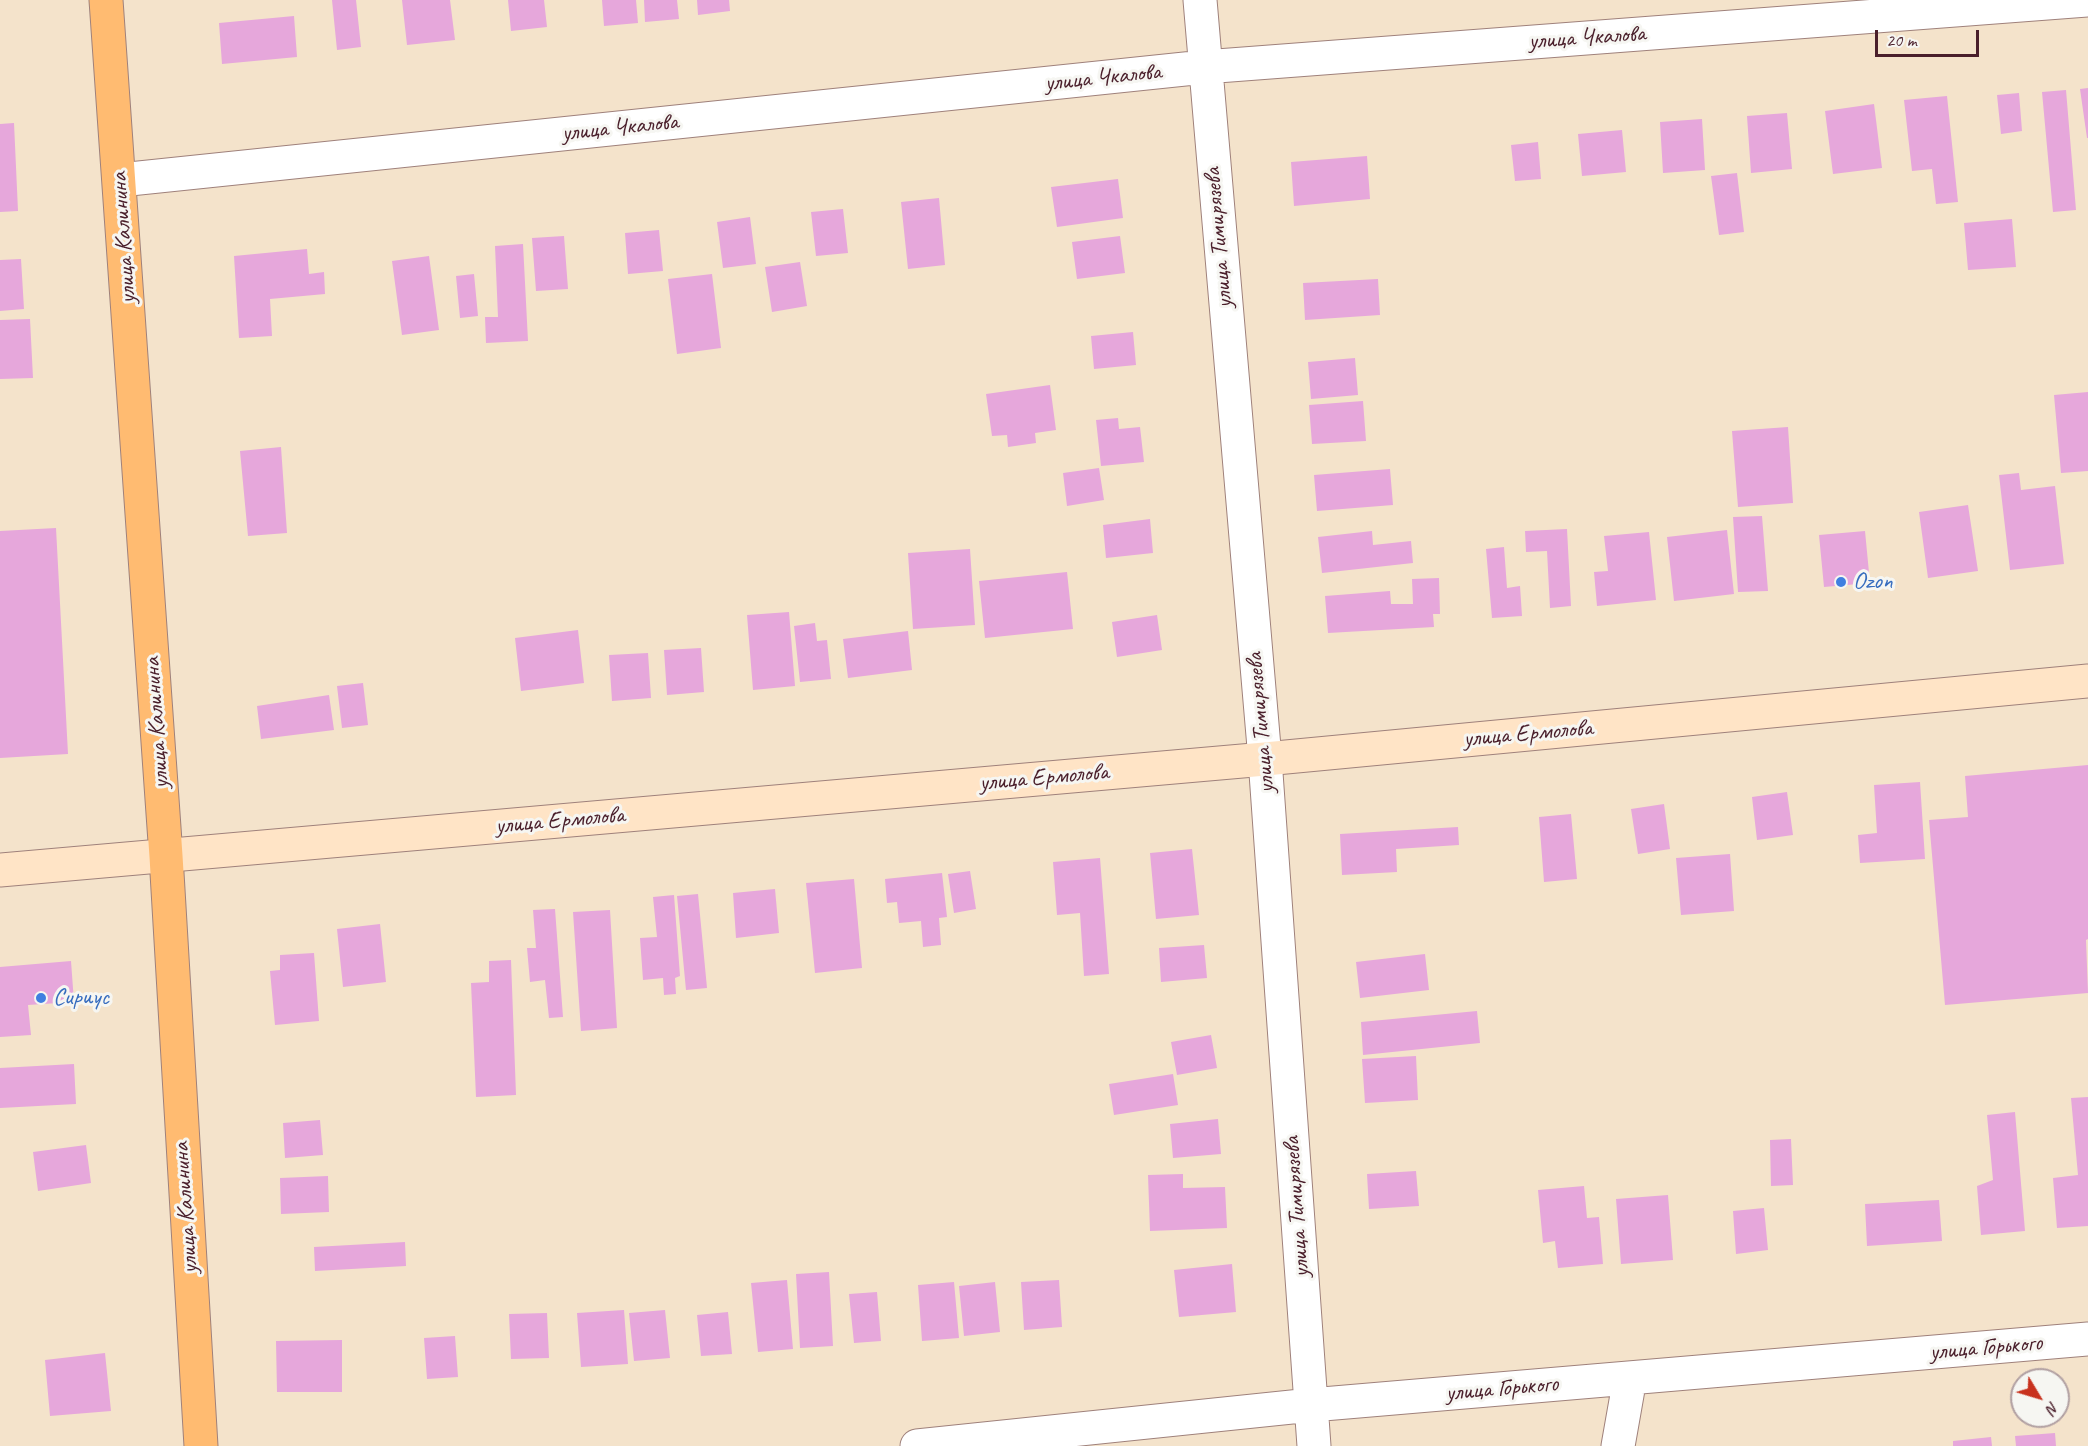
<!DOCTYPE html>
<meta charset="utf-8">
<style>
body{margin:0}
#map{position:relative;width:2088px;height:1446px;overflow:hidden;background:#f4e3cb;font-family:Caveat,sans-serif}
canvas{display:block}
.north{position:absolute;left:2010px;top:1368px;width:60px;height:60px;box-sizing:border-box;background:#f6f6f2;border:2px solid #b1a0a2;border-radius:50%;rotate:128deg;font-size:16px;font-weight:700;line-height:24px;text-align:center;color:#4a1f2b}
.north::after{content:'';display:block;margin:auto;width:21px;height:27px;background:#c8321e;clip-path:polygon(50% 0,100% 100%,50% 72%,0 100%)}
.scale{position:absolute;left:1875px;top:30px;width:104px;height:27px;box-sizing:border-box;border:3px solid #4a1f2b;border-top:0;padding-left:8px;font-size:18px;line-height:21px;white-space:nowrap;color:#4a1f2b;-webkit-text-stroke:4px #f6f6f2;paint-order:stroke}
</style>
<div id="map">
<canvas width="2088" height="1446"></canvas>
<div class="north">N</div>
<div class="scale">20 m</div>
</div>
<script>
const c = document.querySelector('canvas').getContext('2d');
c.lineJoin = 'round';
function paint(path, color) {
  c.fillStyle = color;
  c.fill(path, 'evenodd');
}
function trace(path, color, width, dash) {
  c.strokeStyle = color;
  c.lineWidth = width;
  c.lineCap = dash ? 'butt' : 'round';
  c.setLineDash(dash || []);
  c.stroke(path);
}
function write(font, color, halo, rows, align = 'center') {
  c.font = font + ' Caveat,sans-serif';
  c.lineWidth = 6;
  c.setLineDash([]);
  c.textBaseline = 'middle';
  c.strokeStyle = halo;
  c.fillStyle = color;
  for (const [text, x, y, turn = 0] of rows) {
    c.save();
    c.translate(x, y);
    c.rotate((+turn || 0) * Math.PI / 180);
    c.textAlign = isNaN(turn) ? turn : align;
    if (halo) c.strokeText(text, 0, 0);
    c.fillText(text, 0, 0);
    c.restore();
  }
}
const building = new Path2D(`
 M332,0h24l5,47 -24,3z
 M402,0h48l5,40 -48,5z
 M508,0h36l3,27 -36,4z
 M602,0h34l2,23 -34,3z
 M644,0h33l2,19 -34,3z
 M697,0h32l1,11 -32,4z
 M294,16l3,41 -75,7 -3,-41z
 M2088,88v50h-1l-7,-49z
 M2066,90l10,120 -23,2 -11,-120z
 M2019,93l3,38 -21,3 -4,-39z
 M1947,96l11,106 -22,2 -4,-35 -20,2 -8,-71z
 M1874,104l8,64 -49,6 -8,-63z
 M1787,113l5,56 -41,4 -4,-57z
 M1702,119l3,51 -42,3 -3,-51z
 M14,123l4,88 -18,1v-88z
 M1622,130l4,42 -44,4 -4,-42z
 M1538,142l3,37 -26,2 -4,-36z
 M1367,156l3,43 -76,7 -3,-44z
 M1737,173l7,59 -25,3 -8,-59z
 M1118,179l5,39 -66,9 -6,-40z
 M939,198l6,67 -37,4 -7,-67z
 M843,209l5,44 -32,3 -5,-44z
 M750,217l6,47 -33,4 -6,-46z
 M2012,219l4,48 -48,3 -4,-47z
 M659,230l4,41 -35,3 -3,-41z
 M564,236l4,53 -32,2 -4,-53z
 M1120,236l5,37 -48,6 -5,-37z
 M523,244l5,97 -42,2 -1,-26h13l-3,-71z
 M307,249l2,25 15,-2 1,22 -55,5 2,37 -33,2 -5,-82z
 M429,256l10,74 -37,5 -10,-74z
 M21,259l3,50 -24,2v-51z
 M800,262l7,44 -35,6 -7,-45z
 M474,274l4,42 -18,2 -4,-42z
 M712,274l9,74 -44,6 -9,-75z
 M1378,279l2,36 -75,5 -2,-37z
 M30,319l3,59 -33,1v-59z
 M1133,332l3,33 -42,4 -3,-33z
 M1355,358l3,37 -47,4 -3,-37z
 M1050,385l6,45 -21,3 1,10 -28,4 -1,-12 -15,1 -6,-42z
 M2088,392v79l-27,2 -7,-78z
 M1363,401l3,40 -54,3 -3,-39z
 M1118,418l1,11 21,-2 4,35 -43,4 -5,-46z
 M1788,427l5,76 -55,4 -6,-76z
 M281,447l6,86 -39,3 -8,-85z
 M1099,468l5,32 -37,6 -4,-33z
 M1390,469l3,36 -76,6 -3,-36z
 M2019,473l2,17 34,-4 9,78 -54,6 -11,-95z
 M1968,505l10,66 -50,7 -9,-66z
 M1762,516l6,75 -30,1 -5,-75z
 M1150,519l3,34 -47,5 -3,-33z
 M56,528l12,226 -68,4v-227z
 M1567,529l4,77 -21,2 -3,-57 -21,1 -1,-21z
 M1727,530l7,64 -60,7 -7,-64z
 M1372,531l1,14 38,-4 2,22 -91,10 -4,-36z
 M1865,531l5,52 -46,4 -5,-52z
 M1649,532l7,68 -59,6 -3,-34 14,-1 -4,-35z
 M1504,547l3,41 13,-2 2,30 -30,2 -6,-69z
 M970,549l5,76 -62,4 -5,-76z
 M1067,572l6,57 -88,9 -6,-57z
 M1439,578l1,36h-7l1,13 -106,6 -3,-37 65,-5 1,13h22l-1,-25z
 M789,612l6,74 -42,4 -6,-75z
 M1157,615l5,35 -45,7 -5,-35z
 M815,623l2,18 10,-1 4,39 -31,3 -6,-56z
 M578,630l6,53 -63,8 -6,-53z
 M908,631l4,39 -64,8 -5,-39z
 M701,648l3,44 -37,3 -3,-45z
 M648,653l3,45 -39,3 -3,-46z
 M363,683l5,42 -26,3 -5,-42z
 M329,695l5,35 -73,9 -4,-33z
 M2088,765v174l-2,1 2,53 -143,12 -16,-185 39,-3 -3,-41z
 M1920,782l5,77 -65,4 -2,-28 19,-2 -3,-48z
 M1787,792l6,43 -36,5 -5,-43z
 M1664,804l6,45 -32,5 -7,-45z
 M1571,814l6,65 -33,3 -5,-65z
 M1458,827l1,18 -63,4 1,23 -55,3 -2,-41z
 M1192,849l7,66 -43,4 -6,-66z
 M1730,854l4,57 -53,4 -5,-57z
 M1100,858l9,116 -25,2 -4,-63 -23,2 -4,-53z
 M970,871l6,38 -22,4 -6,-39z
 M942,873l5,44 -8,1 2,27 -18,2 -2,-26 -22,2 -2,-21 -10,1 -2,-24z
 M854,879l8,89 -47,5 -9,-90z
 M775,889l4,44 -43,5 -3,-45z
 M698,894l9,94 -21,2 -9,-94z
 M674,895l6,81 -5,2 1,16 -12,1 -1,-17 -20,2 -3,-42 17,-1 -4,-40z
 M555,909l8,108 -14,1 -4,-38 -15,2 -3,-34h9l-3,-38z
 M610,910l7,118 -36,3 -8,-119z
 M380,924l6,58 -43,5 -6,-58z
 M1204,945l3,33 -46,4 -2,-34z
 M314,953l5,68 -44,4 -5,-54 10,-1v-15z
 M1425,954l4,36 -69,8 -4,-36z
 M511,960l5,135 -40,2 -5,-114 18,-1v-21z
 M71,961l3,41 -46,3 3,30 -31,2v-70z
 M1477,1011l3,32 -117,12 -2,-33z
 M1211,1035l6,33 -40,7 -6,-33z
 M1416,1056l2,44 -53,3 -3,-44z
 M74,1064l2,40 -76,4v-40z
 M1173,1074l5,31 -64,10 -5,-31z
 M2088,1097v129l-31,2 -4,-50 25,-3 -7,-77z
 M2015,1112l10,119 -44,4 -4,-49 16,-6 -6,-65z
 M1218,1119l3,35 -48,4 -3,-34z
 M320,1120l3,35 -38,3 -2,-35z
 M1791,1139l2,46 -22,1 -1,-46z
 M86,1145l5,38 -53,8 -5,-39z
 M1416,1171l3,35 -50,3 -2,-35z
 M1183,1174v14l42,-1 2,41 -77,3 -2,-56z
 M328,1176l1,36 -48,2 -1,-36z
 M1584,1186l3,32 12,-1 4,47 -45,4 -3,-27 -12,2 -5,-53z
 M1668,1195l5,65 -52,4 -5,-65z
 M1939,1200l3,41 -75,5 -2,-42z
 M1764,1208l4,42 -32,4 -3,-43z
 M405,1242l1,24 -91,5 -1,-24z
 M1232,1264l4,48 -57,5 -5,-47z
 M829,1272l4,74 -33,2 -4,-74z
 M787,1280l6,69 -35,3 -7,-69z
 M1059,1280l3,47 -38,3 -3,-48z
 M954,1282l5,56 -37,3 -4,-56z
 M995,1282l5,50 -36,4 -5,-50z
 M877,1292l4,49 -27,2 -5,-49z
 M624,1310l4,54 -47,3 -4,-54z
 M665,1310l5,48 -36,3 -5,-48z
 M728,1312l4,42 -31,2 -4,-41z
 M547,1313l2,45 -38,1 -2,-45z
 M455,1336l3,41 -31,2 -3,-41z
 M342,1340v52h-65l-1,-51z
 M105,1353l6,58 -61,5 -5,-56z
 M2055,1433l1,13h-40l-1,-10z
 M1991,1437l1,9h-39v-5z`);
const street = new Path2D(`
 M1200,0l65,759 49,687
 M120,180l1084,-113 884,-67
 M917,1446l394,-41 777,-66
 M1618,1446l12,-68`);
const secondary = new Path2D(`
 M0,870l1265,-111 823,-78`);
const primary = new Path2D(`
 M106,0l60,856 35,590`);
const markers = [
 [1841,582,6,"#3f7fe0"],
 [41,998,6,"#3f7fe0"]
];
const streetNames = [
 ["улица Чкалова",1587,38,-4],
 ["улица Чкалова",1103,78,-6],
 ["улица Чкалова",620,128,-6],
 ["улица Калинина",124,238,-94],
 ["улица Тимирязева",1219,238,-95],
 ["улица Калинина",157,723,-94],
 ["улица Тимирязева",1261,723,-95],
 ["улица Ермолова",1528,734,-5],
 ["улица Ермолова",1044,778,-5],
 ["улица Ермолова",560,821,-5],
 ["улица Тимирязева",1297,1207,-94],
 ["улица Калинина",186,1208,-94],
 ["улица Горького",1986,1348,-5],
 ["улица Горького",1502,1389,-5]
];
const shopNames = [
 ["Ozon",1853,582],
 ["Сириус",53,998]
];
paint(building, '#e6a7db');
trace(street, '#9f817b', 35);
trace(secondary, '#9f817b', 35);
trace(primary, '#9f817b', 35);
trace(street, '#fff', 33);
trace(secondary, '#ffe4c6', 33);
trace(primary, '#ffbb71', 33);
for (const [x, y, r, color] of markers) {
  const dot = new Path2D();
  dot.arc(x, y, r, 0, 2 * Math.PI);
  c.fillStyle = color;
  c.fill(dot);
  trace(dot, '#f6f6f2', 2);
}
write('24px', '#4a1f2b', '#f6f6f2', streetNames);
write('24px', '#366cbe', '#f6f6f2', shopNames, 'left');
</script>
